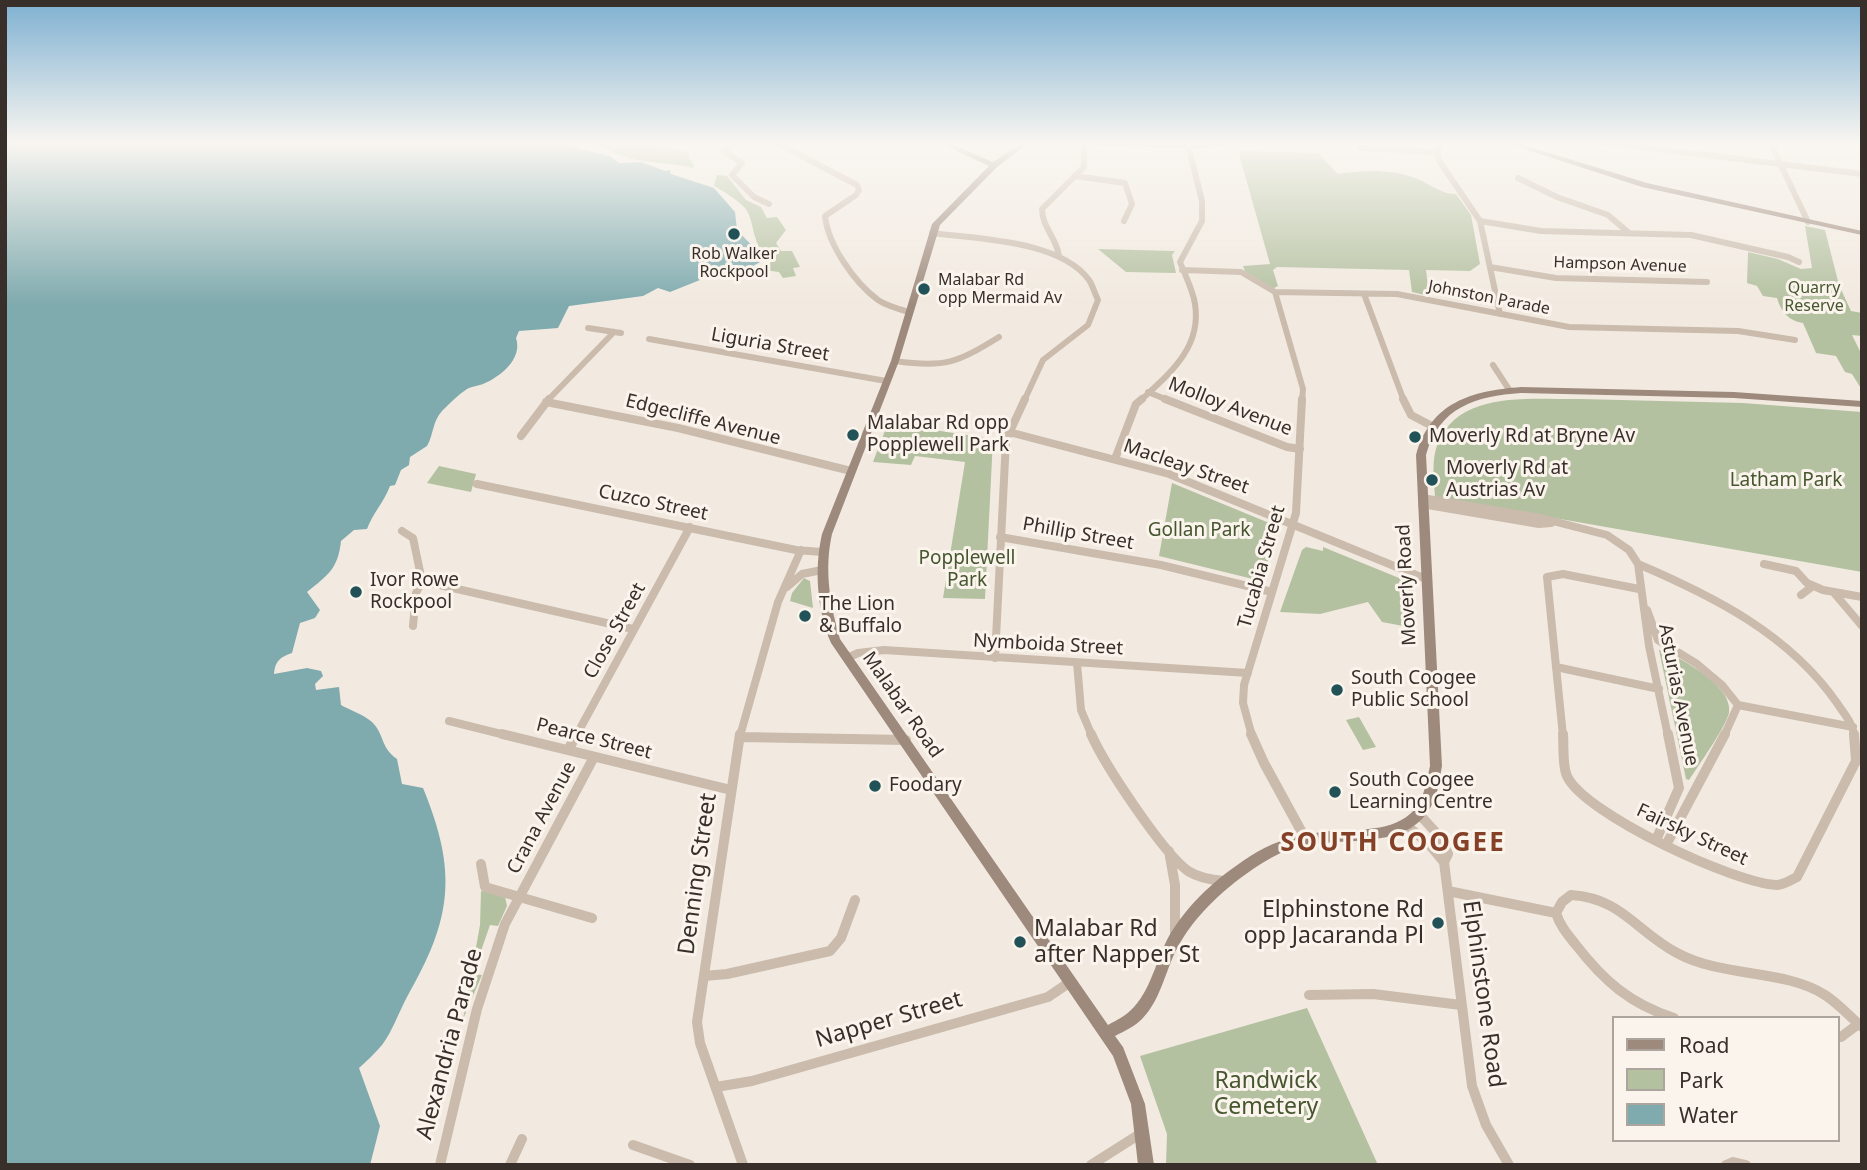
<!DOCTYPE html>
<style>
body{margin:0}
#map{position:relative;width:1867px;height:1170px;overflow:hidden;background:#f2eae0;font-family:"Noto Sans",sans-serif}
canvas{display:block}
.frame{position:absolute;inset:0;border:7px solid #382f2a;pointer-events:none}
.legend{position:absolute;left:1612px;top:1016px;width:228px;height:126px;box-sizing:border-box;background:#faf4ec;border:2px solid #aca59e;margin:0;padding:9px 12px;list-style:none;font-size:21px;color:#382f2a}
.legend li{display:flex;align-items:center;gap:14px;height:35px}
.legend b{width:35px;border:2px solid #aca59e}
</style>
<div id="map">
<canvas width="1867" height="1170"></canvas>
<div class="frame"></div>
<ul class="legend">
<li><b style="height:9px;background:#9e8a7d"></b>Road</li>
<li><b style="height:19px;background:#b4c1a0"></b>Park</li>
<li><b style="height:19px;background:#7faaae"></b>Water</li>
</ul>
</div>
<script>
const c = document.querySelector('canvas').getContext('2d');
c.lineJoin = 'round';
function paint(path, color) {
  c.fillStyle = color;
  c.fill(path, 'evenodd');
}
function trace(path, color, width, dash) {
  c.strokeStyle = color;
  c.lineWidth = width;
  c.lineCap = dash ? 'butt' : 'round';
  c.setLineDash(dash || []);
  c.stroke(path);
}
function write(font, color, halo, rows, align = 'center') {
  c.font = font + ' "Noto Sans",sans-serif';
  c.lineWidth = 6;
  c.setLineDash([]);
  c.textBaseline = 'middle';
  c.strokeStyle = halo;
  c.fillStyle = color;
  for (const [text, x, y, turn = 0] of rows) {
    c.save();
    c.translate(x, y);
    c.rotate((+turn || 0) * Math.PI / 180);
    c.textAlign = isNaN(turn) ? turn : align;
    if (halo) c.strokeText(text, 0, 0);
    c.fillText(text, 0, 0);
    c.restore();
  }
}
const green = new Path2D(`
 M587,142h25l76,14 6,9 -1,3c-23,-6 -47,-4 -71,-12 -13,-4 -21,-12 -35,-14z
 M1242,151l76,2 20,21c26,-4 52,-5 77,4 14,5 27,17 41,16l15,21 9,49 -10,7 -44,-1 3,26 -17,-4 -3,-22 -132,-3 -4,3 5,16 -6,3 -26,-15 -3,-8 27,-2 -31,-110z
 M717,175l10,1 19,24 15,7 6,11 10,-1 9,13 -10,13 5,8h11l8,16 -7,1 3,8 -13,2 -4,-6 -15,-2 8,-9c-22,-14 -16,-40 -27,-53 -6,-7 -23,-18 -31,-22z
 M1805,226l20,4 14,55 12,26 11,2v23l-10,-1 10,20v35l-10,-16 -7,-2 -9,-16 -20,-3 -13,-30c-14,-2 -22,-11 -26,-25l-14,-2 -6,-10 -10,-3 1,-31 30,7 23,10 11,-1z
 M1098,249l77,2 -3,4 4,18 -50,-1z
 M1580,399l163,4 119,9v160l-427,-75c-1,-17 -4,-38 3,-54 22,-54 96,-43 142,-44z
 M888,423l105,16 -8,160 -42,-1 22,-136 -50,-6 -4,9 -38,-3z
 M439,466l37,8 -5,18 -44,-9z
 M1172,483l107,44 -18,54 -102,-25z
 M1306,547l17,4v-4l81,33 10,10v38l-32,-6 -14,-20 -48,12 -40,-2 22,-62z
 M804,578l6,3 3,27 -23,-7 2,-8z
 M1659,650h5c18,10 70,36 65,63 -4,15 -30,52 -40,67l-3,-1z
 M1359,717l17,30 -13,3 -17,-30z
 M481,891l16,2 8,4 2,9 -9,20 -8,-1 -17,49 9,1 -19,44 17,-94z
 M1307,1008l71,157h-212l1,-31 -27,-78z`);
const water = new Path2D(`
 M5,142h561l15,7 29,7 9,7 22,-1 24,9 5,-1 1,4 43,14 21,24 2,18 24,25 1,6 -31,17h-26l-35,14 -12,-4 -15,8 -74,10 -11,22 -39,3 -3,7c7,21 -16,39 -33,46 -6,2 -10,2 -16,5 -9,6 -17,14 -25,22 -10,11 -8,23 -15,35l-17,11 -1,8 -8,5 -6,15 -5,1c-6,16 -17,27 -23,43l-13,1 -13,11c-3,28 -13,34 -34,51l13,18 -5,8 -15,5 -8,30c-12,4 -17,8 -18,21l33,-6 14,3 2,5 -8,8 1,6 23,-3 2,18c9,5 23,10 31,17 13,13 8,25 25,37l5,25 21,4c35,85 29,131 -16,209 -8,15 -15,35 -25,48 -7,8 -15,16 -23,23l21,58 -10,39h-365z`);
const streetFar2 = new Path2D(`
 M632,142l54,13
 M736,142l-12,9 18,12 -10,12 22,22 15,7
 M775,142l82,43 2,5 -3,5 -31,21c3,29 30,67 53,84 9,6 20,9 31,12
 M1443,142l-6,10 3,10 40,59 20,93
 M1599,142l263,32
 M1770,142l38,80
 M1360,148l77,4
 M1075,176l50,7 7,21 -8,17
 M1518,178l39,19 51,18 21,18
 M1480,221l61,10 150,4 97,22 11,5
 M932,233c45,6 128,7 157,47 4,6 6,14 9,20l-10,25 -45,35 -19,41
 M1059,256c-2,-17 -17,-29 -17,-47l42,-42v-23
 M1490,267l66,11 151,4
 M1182,270l59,2 34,20 122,2 172,33 169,4 57,9
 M1275,292l28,97 -1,12
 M1364,294l40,107
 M588,328l33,5
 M649,339l237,42
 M895,361c50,7 62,2 104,-24
 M1493,365l17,26
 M1148,392l22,9
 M547,401l67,-69
 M1140,401c29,-27 62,-53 55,-97 -2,-14 -10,-29 -15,-42l22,-41v-20l-13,-52`);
const streetFar1 = new Path2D(`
 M1165,399l122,48 13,2
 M1403,399l8,16 21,11
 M546,402l132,26 173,43
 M1009,432l160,42 257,105
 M521,436l28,-37
 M1115,459l21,-55 6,-5
 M477,484l319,66 26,2
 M1422,498l119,20 66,17 22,15 9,14 11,82 19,90
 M1422,504l117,20 12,-1
 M402,531l11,7 9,43 -6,12 -3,33
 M1000,537l161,28 111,27
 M1638,564c75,32 151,70 199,139 7,11 16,20 17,33
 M1764,564l32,7 11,12 16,7 39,7
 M422,581l211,48
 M787,587l15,-13 20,-4
 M1835,594l27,32
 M1801,595l12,-9
 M1647,610l11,30 39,24 25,21 16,20 -14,31
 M847,658l11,-5 26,-3 364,23
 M995,658l11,-218 19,-41
 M1077,663l4,47 11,26
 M1556,667l103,22
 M1738,705l115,22
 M449,721l60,15
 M576,736l114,-209
 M740,736l38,-134 23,-52
 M1252,736l-9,-33 1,-18 52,-172 6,-114
 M1563,736l-16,-159 16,-3 76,15`);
const street = new Path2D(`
 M502,734l229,56
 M740,734l-43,288 3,21 43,122
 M1091,734c13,30 72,119 97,137 11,7 23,9 36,10
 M1251,734l13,29 41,75
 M1563,734c1,12 -1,31 4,42 17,38 169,108 210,109 7,0 14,-5 20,-8l59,-116 -2,-27
 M740,737l166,3
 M568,750l9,-16
 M1419,814l21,23 8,17 -4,8
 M1406,825l23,19 15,18 28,224 14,39 23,40
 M1656,840l23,-52 -11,-54
 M1666,845l59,-111
 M1169,851l6,34v50
 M481,864l4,23 107,31
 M1448,891l108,22 6,-11 9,-7c50,3 65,36 106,58 46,25 108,16 148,42 14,9 25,22 37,32
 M1556,913c4,13 12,22 20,32 28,36 54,59 98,73
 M704,976l23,-2 103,-23 11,-13 14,-38
 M1309,995l64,-1 88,11
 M1841,1037l16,-12
 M716,1087l36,-6 296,-84 22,-15
 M633,1145l57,20
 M440,1165l37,-156 28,-85 89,-167
 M510,1165l12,-26
 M1091,1165l52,-33
 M1726,1165l7,-3 13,3`);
const secondary = new Path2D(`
 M939,142h8l46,20 30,-20h7l-33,25 -57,58 -41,136 -67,173c-8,36 -2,70 8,105l268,386c9,-5 19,-10 26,-18 19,-21 23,-52 38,-76 21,-33 52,-59 85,-79 21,-12 43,-18 66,-20 28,-4 64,2 87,-18 14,-12 16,-31 20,-48l-14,-311c15,-53 55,-64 105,-68l213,5 128,9v6l-128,-9 -213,-5c-45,3 -82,14 -95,62l16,311c-2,10 -3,22 -7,31 -19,57 -92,38 -137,50 -12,3 -23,8 -34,15 -32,20 -64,47 -84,81 -14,23 -18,56 -38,76 -7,7 -17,12 -27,17l8,11 22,57 9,61h-16l-7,-61 -18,-48 -282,-413c-14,-33 -17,-74 -9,-109l69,-173 41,-137 57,-58 -49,-23z
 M1056,142l128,2 3,2 -3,2 -125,-4z
 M1221,142h17l-3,2 -41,5 -3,-2 3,-2z
 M1505,142h9l133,41 215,48v4l-220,-48 -136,-44z`);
const markers = [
 [734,234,7,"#215258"],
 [924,289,7,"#215258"],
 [853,435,7,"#215258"],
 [1415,437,7,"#215258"],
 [1432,480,7,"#215258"],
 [356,592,7,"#215258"],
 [805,616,7,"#215258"],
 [1337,690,7,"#215258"],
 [875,786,7,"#215258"],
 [1335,792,7,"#215258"],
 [1438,923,7,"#215258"],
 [1020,942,7,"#215258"]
];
const farPoinames = [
 ["Rob Walker",734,254],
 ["Rockpool",734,272],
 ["Malabar Rd",938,280,"left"],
 ["opp Mermaid Av",938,298,"left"]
];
const farStreetnames = [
 ["Hampson Avenue",1620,265,2],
 ["Johnston Parade",1489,298,11]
];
const farParknames = [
 ["Quarry",1814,288],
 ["Reserve",1814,306]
];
const streetNames = [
 ["Liguria Street",770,345,10],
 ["Molloy Avenue",1230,407,21],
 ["Edgecliffe Avenue",703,420,14],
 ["Macleay Street",1186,467,19],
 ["Cuzco Street",653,503,12],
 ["Phillip Street",1078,534,10],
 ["Tucabia Street",1262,567,-74],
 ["Moverly Road",1407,585,-93],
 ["Close Street",615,631,-61],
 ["Nymboida Street",1048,645,3],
 ["Asturias Avenue",1678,695,79],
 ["Malabar Road",902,705,55],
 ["Pearce Street",594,739,14],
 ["Crana Avenue",542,818,-62],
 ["Fairsky Street",1692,835,25]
];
const poiNames = [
 ["Malabar Rd opp",867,424],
 ["Popplewell Park",867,446],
 ["Moverly Rd at Bryne Av",1429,437],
 ["Moverly Rd at",1446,469],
 ["Austrias Av",1446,491],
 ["Ivor Rowe",370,581],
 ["Rockpool",370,603],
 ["The Lion",819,605],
 ["& Buffalo",819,627],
 ["South Coogee",1351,679],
 ["Public School",1351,701],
 ["South Coogee",1349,781],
 ["Learning Centre",1349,803],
 ["Foodary",889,786]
];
const parkNames = [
 ["Latham Park",1786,481],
 ["Gollan Park",1199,531],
 ["Popplewell",967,559],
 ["Park",967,581]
];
const nearStreetnames = [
 ["Denning Street",698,874,-82],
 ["Elphinstone Road",1483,994,82],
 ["Napper Street",889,1020,-16],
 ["Alexandria Parade",450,1044,-75]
];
const nearPoinames = [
 ["Elphinstone Rd",1424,910],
 ["opp Jacaranda Pl",1424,936],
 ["Malabar Rd",1034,929,"left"],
 ["after Napper St",1034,955,"left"]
];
const nearParknames = [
 ["Randwick",1266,1081],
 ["Cemetery",1266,1107]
];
const districtNames = [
 ["SOUTH COOGEE",1393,844]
];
paint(green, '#b4c1a0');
paint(water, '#7faaae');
trace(streetFar2, '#cabbac', 6);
trace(streetFar1, '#cabbac', 8);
trace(street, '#cabbac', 10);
paint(secondary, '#9e8a7d');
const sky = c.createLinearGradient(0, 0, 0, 305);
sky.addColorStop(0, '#7eb0d1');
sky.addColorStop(0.47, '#f9f6f1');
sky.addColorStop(1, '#f9f6f100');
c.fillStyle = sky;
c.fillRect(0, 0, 1867, 305);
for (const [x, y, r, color] of markers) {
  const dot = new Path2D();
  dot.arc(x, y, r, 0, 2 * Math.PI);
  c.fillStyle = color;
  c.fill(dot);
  trace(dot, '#faf4ec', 2.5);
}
write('16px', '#382f2a', '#faf4ec', farPoinames);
write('16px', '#382f2a', '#faf4ec', farStreetnames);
write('16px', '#46562f', '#faf4ec', farParknames);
write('19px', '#382f2a', '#faf4ec', streetNames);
write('19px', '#382f2a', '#faf4ec', poiNames, 'left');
write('19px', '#46562f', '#faf4ec', parkNames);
write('23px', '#382f2a', '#faf4ec', nearStreetnames);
write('23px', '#382f2a', '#faf4ec', nearPoinames, 'right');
write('23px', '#46562f', '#faf4ec', nearParknames);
c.letterSpacing = '2px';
write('bold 26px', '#844127', '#faf4ec', districtNames);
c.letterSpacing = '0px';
</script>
